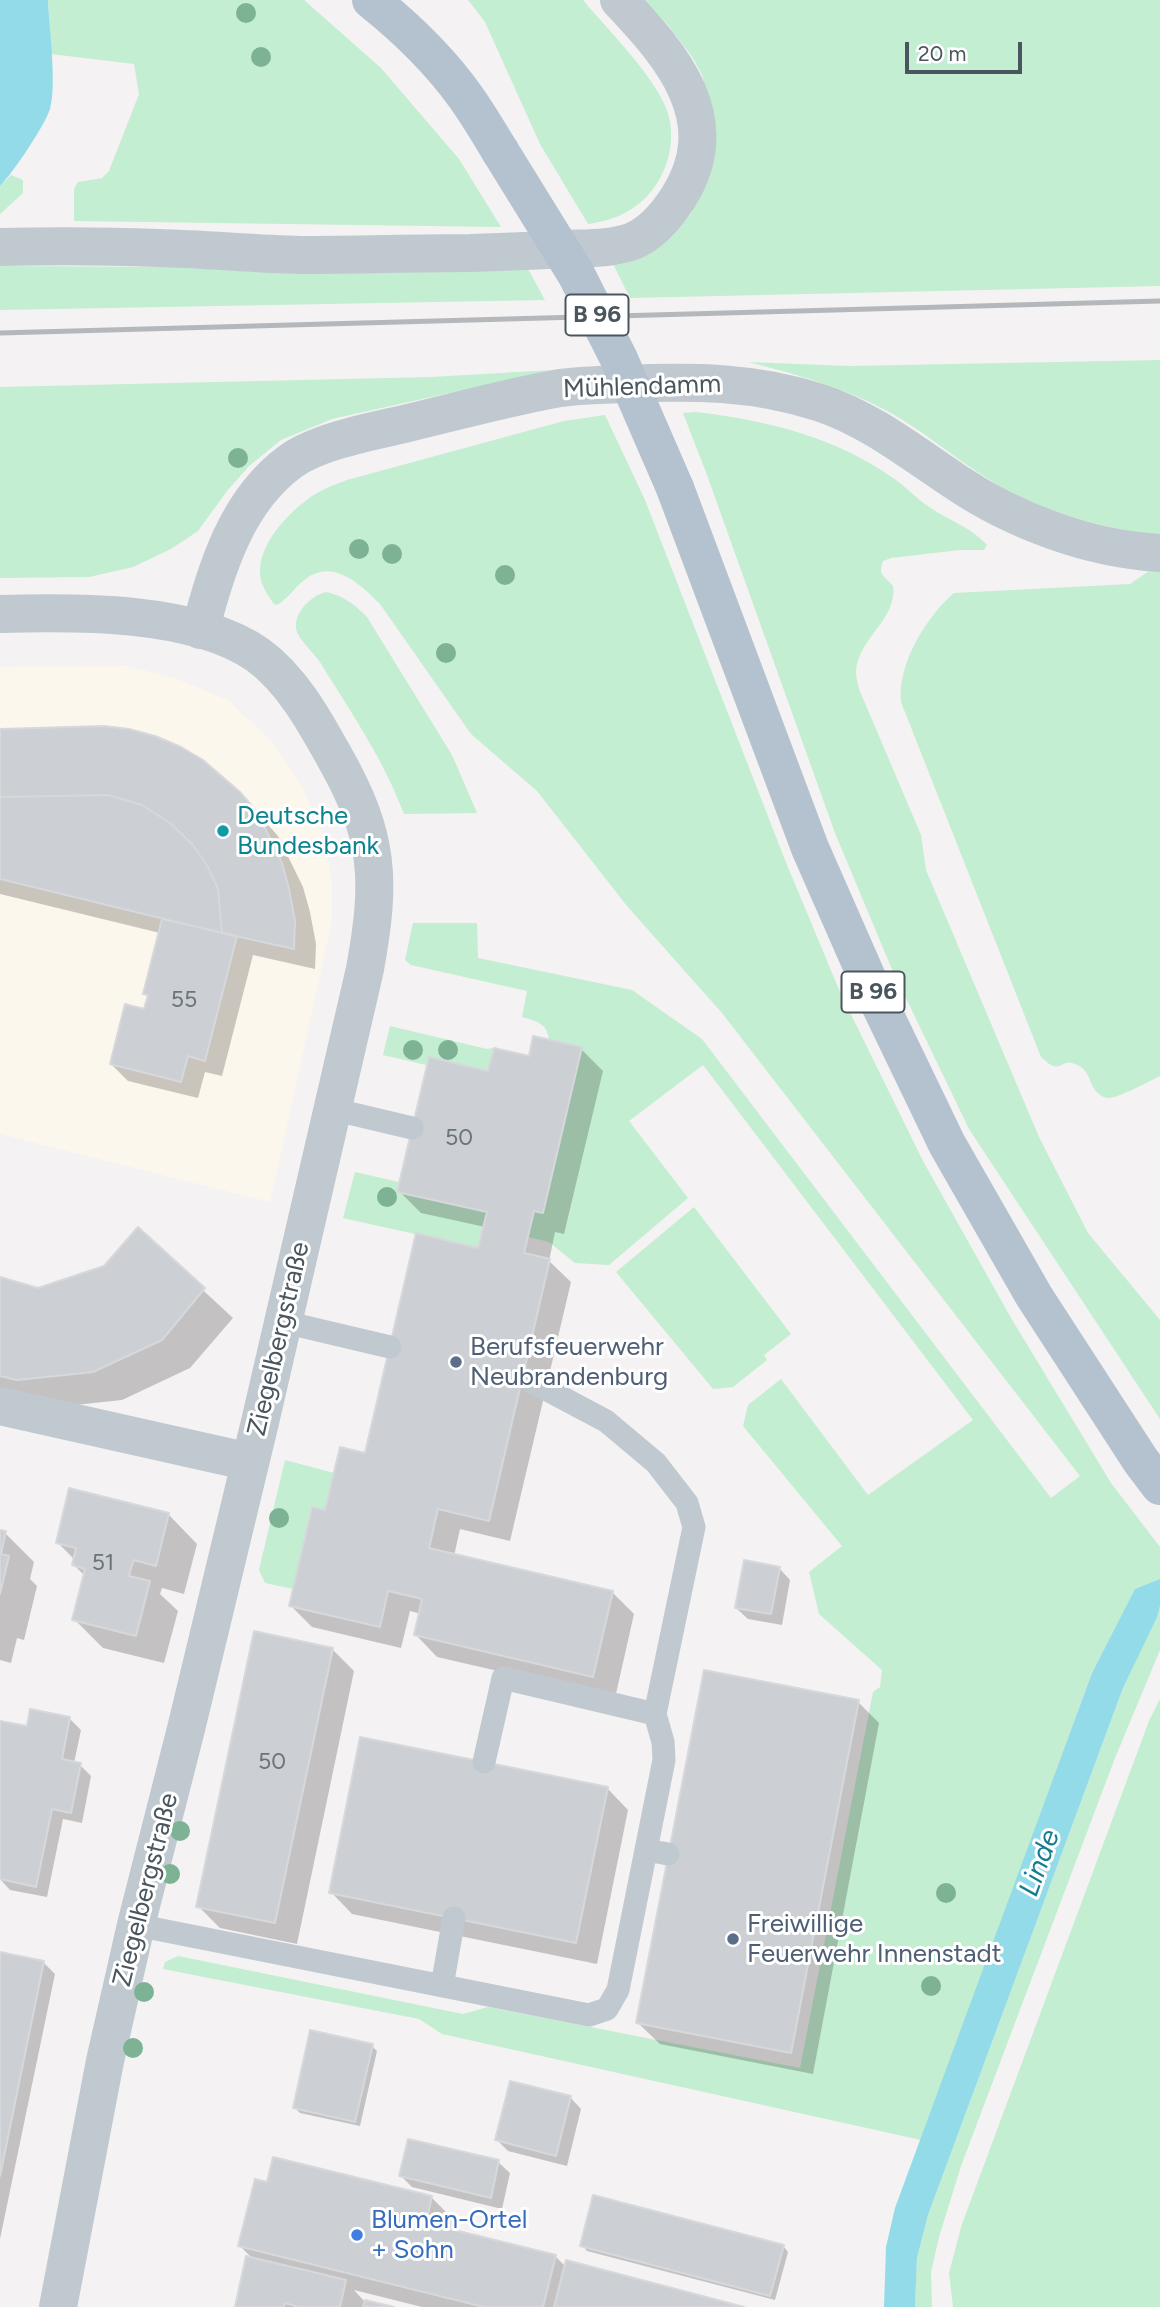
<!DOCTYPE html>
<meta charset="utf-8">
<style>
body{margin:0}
#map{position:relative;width:1160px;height:2307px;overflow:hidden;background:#f4f2f2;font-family:Figtree,sans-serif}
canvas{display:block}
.scale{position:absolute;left:905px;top:42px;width:117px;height:32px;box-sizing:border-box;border:4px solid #4a565e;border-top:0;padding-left:9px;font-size:21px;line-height:24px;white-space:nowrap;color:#4a565e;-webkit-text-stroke:5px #fff;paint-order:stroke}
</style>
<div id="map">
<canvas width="1160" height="2307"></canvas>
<div class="scale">20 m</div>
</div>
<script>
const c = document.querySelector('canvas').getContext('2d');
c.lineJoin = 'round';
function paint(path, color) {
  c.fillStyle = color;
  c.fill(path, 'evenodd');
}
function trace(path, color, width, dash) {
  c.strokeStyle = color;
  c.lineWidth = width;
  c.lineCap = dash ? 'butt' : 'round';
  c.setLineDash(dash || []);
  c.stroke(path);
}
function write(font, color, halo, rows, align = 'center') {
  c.font = font + ' Figtree,sans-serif';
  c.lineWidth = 6;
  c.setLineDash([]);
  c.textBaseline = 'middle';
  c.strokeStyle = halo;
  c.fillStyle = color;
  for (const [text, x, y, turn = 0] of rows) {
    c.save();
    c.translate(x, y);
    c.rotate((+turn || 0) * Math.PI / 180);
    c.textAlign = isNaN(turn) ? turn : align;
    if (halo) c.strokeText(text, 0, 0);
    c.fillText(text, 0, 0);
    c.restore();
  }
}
const commercial = new Path2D(`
 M127,666l50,13 51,21 41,39 33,47 21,49 9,46v40l-62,281 -270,-68v-467z`);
const green = new Path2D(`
 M48,0h256l77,68 78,91 42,68 -427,-6v-32l4,-7 24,-4 7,-7 30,-77 -5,-30 -83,-10z
 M468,0h115c24,29 77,81 86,117 6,24 -1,53 -16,72 -17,22 -38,31 -65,35l-48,-80 -55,-122z
 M644,0h516v286l-530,12 -17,-34 41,-14 19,-15 17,-20 20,-40 4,-60 -12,-40 -9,-17 -26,-34z
 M11,175l12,5v13l-23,21v-28z
 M0,266l528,3 17,31 -545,10z
 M1160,360v176h-7c-49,-10 -98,-20 -143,-44 -35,-19 -65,-44 -98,-66 -49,-33 -108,-50 -164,-64l101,4z
 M553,370l-221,49 -51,21 -32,26 -22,25 -29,40 -27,18 -38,18 -44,10 -89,1v-191l431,-10z
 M695,412c72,8 141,25 201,68 11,8 21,19 33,27 19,13 42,20 58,38l-3,5h-24l-69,8 -8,3c-6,14 3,16 10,25 5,33 -36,53 -37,86 0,6 2,12 3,17l62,146 5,35 113,267 49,96 72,87v99l-191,-290 -78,-162 -56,-134 -128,-358 -24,-62z
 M605,415l40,85 140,360 55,132 83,169 88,157 100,165 49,64v32l-25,11 -43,83 -171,467 -479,-106 -23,-15 -256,-50 2,-7 13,-6 285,58 25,-7 312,61 73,-376 7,-5 2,-17 -63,-56 -10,-42 33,-26 -99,-120 5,-21 33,-26 87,116 105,-75 -270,-355 -74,56 59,77 -79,67 -34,-2 -26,-21 -21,-5 6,-26 9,2 39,-165 -33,-9c-2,-16 -13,-18 -27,-22l5,-26 -116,-26 -6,-5 8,-37h64l1,35 154,32 70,49 349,459 29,-22 -358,-463 -95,-107 -90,-115 -66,-57 -91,-130c-16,-16 -41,-41 -66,-30 -15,6 -24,24 -37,31l-3,-1c-5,-7 -11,-16 -13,-24 -7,-31 25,-65 47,-81 12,-9 26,-14 39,-19l217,-59z
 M1152,569l8,1v506c-10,5 -42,22 -51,22 -8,0 -14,-7 -17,-13 -4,-10 -6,-17 -17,-21 -16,-6 -13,13 -34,-7l-140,-355c-4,-37 25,-85 53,-109l176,-9z
 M326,592c18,4 28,12 41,25l85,138 25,58 -73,1c-20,-53 -51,-99 -81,-147 -6,-12 -21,-23 -26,-35 -6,-17 14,-37 29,-40z
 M390,1026l97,23 7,-1 -6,23 -59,-14 -3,8 -43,-10z
 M355,1172l44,10 -1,10 89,20 -9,36 -135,-30z
 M694,1207l97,127 -27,21 3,5 -34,27 -20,2 -97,-117z
 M285,1460l49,13 -9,37 -14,-3 -18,82 -28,-6 -6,-13z
 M1160,1606v44l-45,108 -154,408 -22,71 -8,35 1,35h-17l2,-49 11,-43 195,-527z
 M1160,1699v608h-207l-4,-34 13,-49 187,-503z`);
const water = new Path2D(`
 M0,0h48c1,28 9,83 2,109 -5,16 -37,64 -50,77z
 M1160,1579v27l-3,11 -34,71 -195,527 -11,43 -2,49h-31l2,-60 9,-39 197,-535 43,-84z`);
const shadow = new Path2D(`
 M0,731l245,68 33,37 25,51 7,25 6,32 -1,25 -62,-14 -31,121 -17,-4 -7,26 -70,-17 -17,-17 34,-53 4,-14 -4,-4 15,-60 -160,-39z
 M581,1049l22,22 -39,163 -9,-2 -6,29 22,21 -61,259 -50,-12 -6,27 158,36 22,22 -19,84 -178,-41 -21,-22 5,-21 -11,-3 -9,37 -89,-21 -21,-21 35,-94 40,-57 113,-205 6,-23 -64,-14 -22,-22 91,-118 40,-15z
 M138,1230l95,88 -43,50 -68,32 -75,8 -47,-13v-116l38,11 67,-22z
 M169,1515l28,29 -13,50 -22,-6 -2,6 18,17 -14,52 -61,-15 -29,-29 11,-43 -11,-11 1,-5 -18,-18z
 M0,1532l5,1 29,29 -4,17 7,7 -13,54 -7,-2 -6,25 -11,-3z
 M779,1568l11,12 -8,45 -34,-6 -12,-11z
 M332,1649l22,22 -57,273 -77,-16 -22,-22z
 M858,1702l21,21 -66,351 -153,-30 -22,-21z
 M70,1719l11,11 -7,33 6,2 11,11 -9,47 -19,-4 -16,78 -37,-7 -10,-11v-157l28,6z
 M607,1788l21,22 -31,154 -245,-50 -21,-22z
 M0,1954l44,9 11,11 -55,265z
 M372,2046l5,5 -17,75 -60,-13 -5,-5z
 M570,2097l11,12 -14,57 -59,-15 -11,-11z
 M498,2162l12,11 -8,36 -90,-22 -11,-11z
 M432,2198l21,21 -2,12 104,25 11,11 171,40h-315l-68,-17 11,12 22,5h-151l18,-47 -14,-14z
 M582,2245l201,1 5,6 -13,48 -188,-49z`);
const building = new Path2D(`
 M104,726l25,3 26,7 26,11 22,13 37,32 17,20 25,51 7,26 6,32 -1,28 -72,-16 -4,-44 -10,-22 -15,-22 -23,-22 -28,-18 -34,-10 -108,2v-68z
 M108,795l34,10 28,18 23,22 15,22 10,22 4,44 -222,-54v-82z
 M162,919l75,17 -32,125 -17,-5 -7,26 -71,-18 15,-60 19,5 4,-14 -5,-1z
 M533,1036l49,11 -39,166 -9,-2 -10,42 26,6 -61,262 -51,-12 -9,39 184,43 -20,86 -179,-42 8,-36 -34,-8 -8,36 -91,-21 23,-99 13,3 15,-63 25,6 51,-220 62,15 9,-36 -90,-20 32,-135 59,14 6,-23 35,8z
 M138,1227l67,61 -43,52 -69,32 -76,8 -17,-4v-99l38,11 66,-22z
 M69,1488l100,25 -13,53 -22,-6 -3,8 -2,8 21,5 -14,55 -64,-16 13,-51 -13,-4 4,-17 -20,-5z
 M0,1530l6,1 -5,23 8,2 -9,38z
 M744,1560l36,7 -9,47 -36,-6z
 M254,1631l79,17 -58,275 -79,-16z
 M704,1670l155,30 -68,353 -155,-30z
 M30,1709l40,8 -8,42 19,4 -10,50 -19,-4 -16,78 -36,-8v-158l27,5z
 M360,1737l248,50 -32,156 -247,-50z
 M0,1952l44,9 -44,215z
 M310,2030l63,14 -18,78 -62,-14z
 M510,2081l61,15 -15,60 -61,-16z
 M408,2139l91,21 -8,38 -92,-22z
 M273,2157l159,39 -6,27 130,32 -13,52h-59l-246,-61 17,-67 12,3z
 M593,2195l191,50 -14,51 -190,-50z
 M246,2256l100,24 -6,27h-41l-14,-4 -1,4h-49z
 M566,2260l178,47h-190z
 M365,2300l29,7h-31z`);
const lane = new Path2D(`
 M332,1109l80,19
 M284,1322l106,25
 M484,1762l19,-84 152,36
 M646,1850l22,4
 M136,1925l453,90 18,-6 11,-19 46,-230 -1,-18 -8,-28 39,-187 -7,-24 -31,-40 -50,-42 -83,-44
 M442,1986l12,-68`);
const street = new Path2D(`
 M0,247c53,-1 106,-1 158,1 48,1 95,6 143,7 56,0 113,-2 169,-2 32,-1 63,-2 95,-4 23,-1 46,0 68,-8 19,-8 34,-26 45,-43 50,-78 -6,-142 -59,-198
 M0,614c75,-2 194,-4 258,41 34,25 56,65 76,101 46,81 47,124 31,213l-105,453 -74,307 -50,196 -31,136 -47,246
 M200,630c17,-62 36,-129 91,-169 28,-20 83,-30 117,-38 50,-12 101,-26 152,-35 20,-3 42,-3 62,-4 69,-3 132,-3 199,19 50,17 91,50 135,79 58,39 133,67 204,71
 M0,1406l250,56`);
const primary = new Path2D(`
 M371,0c35,28 68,60 94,96 13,18 24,37 35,55
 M675,488l135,360 58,132 79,164 87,152 107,165 19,25`);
const rail = new Path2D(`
 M0,333l1160,-32`);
const primaryBridge = new Path2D(`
 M500,151l76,123 43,85 56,129`);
const trees = [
 [246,13],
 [261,57],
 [238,458],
 [359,549],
 [392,554],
 [505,575],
 [446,653],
 [413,1050],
 [448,1050],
 [387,1197],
 [279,1518],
 [180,1831],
 [170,1874],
 [946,1893],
 [931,1986],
 [144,1992],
 [133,2048]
];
const markers = [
 [223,831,7,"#0f9aa8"],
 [456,1362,7,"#5c6f8a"],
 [733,1939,7,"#5c6f8a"],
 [357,2235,7,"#3f7fe0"]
];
const numberNames = [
 ["55",184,1000],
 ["50",459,1138],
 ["51",103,1563],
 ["50",272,1762]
];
const shields = [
 [597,315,63],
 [873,992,63]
];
const shieldNames = [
 ["B 96",597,315],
 ["B 96",873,992]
];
const streetNames = [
 ["Mühlendamm",642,387,-2],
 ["Ziegelbergstraße",279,1339,-77],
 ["Ziegelbergstraße",146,1890,-76]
];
const cultureNames = [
 ["Deutsche",237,816],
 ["Bundesbank",237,846]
];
const serviceNames = [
 ["Berufsfeuerwehr",470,1347],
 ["Neubrandenburg",470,1377],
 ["Freiwillige",747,1924],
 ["Feuerwehr Innenstadt",747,1954]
];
const shopNames = [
 ["Blumen-Ortel",371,2220],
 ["+ Sohn",371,2250]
];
const waterNames = [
 ["Linde",1040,1863,-70]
];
paint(commercial, '#fcf7ed');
paint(green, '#c3eed1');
paint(water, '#93dbe9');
paint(shadow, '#0003');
paint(building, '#cccfd3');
trace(building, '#d6d8dc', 2);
trace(lane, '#c0c9cf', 23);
trace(street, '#c0c9cf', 38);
trace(primary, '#b3c2ce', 38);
trace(rail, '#b4b7bb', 5);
trace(primaryBridge, '#b3c2ce', 38);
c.fillStyle = '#7db294';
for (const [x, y] of trees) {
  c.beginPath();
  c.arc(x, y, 10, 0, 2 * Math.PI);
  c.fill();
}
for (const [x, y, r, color] of markers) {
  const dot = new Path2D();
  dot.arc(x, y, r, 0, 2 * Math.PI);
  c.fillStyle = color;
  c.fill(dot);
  trace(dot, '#fff', 2.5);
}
write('23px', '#6a747b', null, numberNames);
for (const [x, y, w] of shields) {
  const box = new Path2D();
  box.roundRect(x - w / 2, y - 20.5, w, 41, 5);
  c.fillStyle = '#fff';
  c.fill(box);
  trace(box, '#4a565e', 2);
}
write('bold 24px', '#4a565e', null, shieldNames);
write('26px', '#4a565e', '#fff', streetNames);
write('26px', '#0d838f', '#fff', cultureNames, 'left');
write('26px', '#4e5e75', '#fff', serviceNames, 'left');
write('26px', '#366cbe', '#fff', shopNames, 'left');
write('italic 28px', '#137e91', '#fff', waterNames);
</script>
